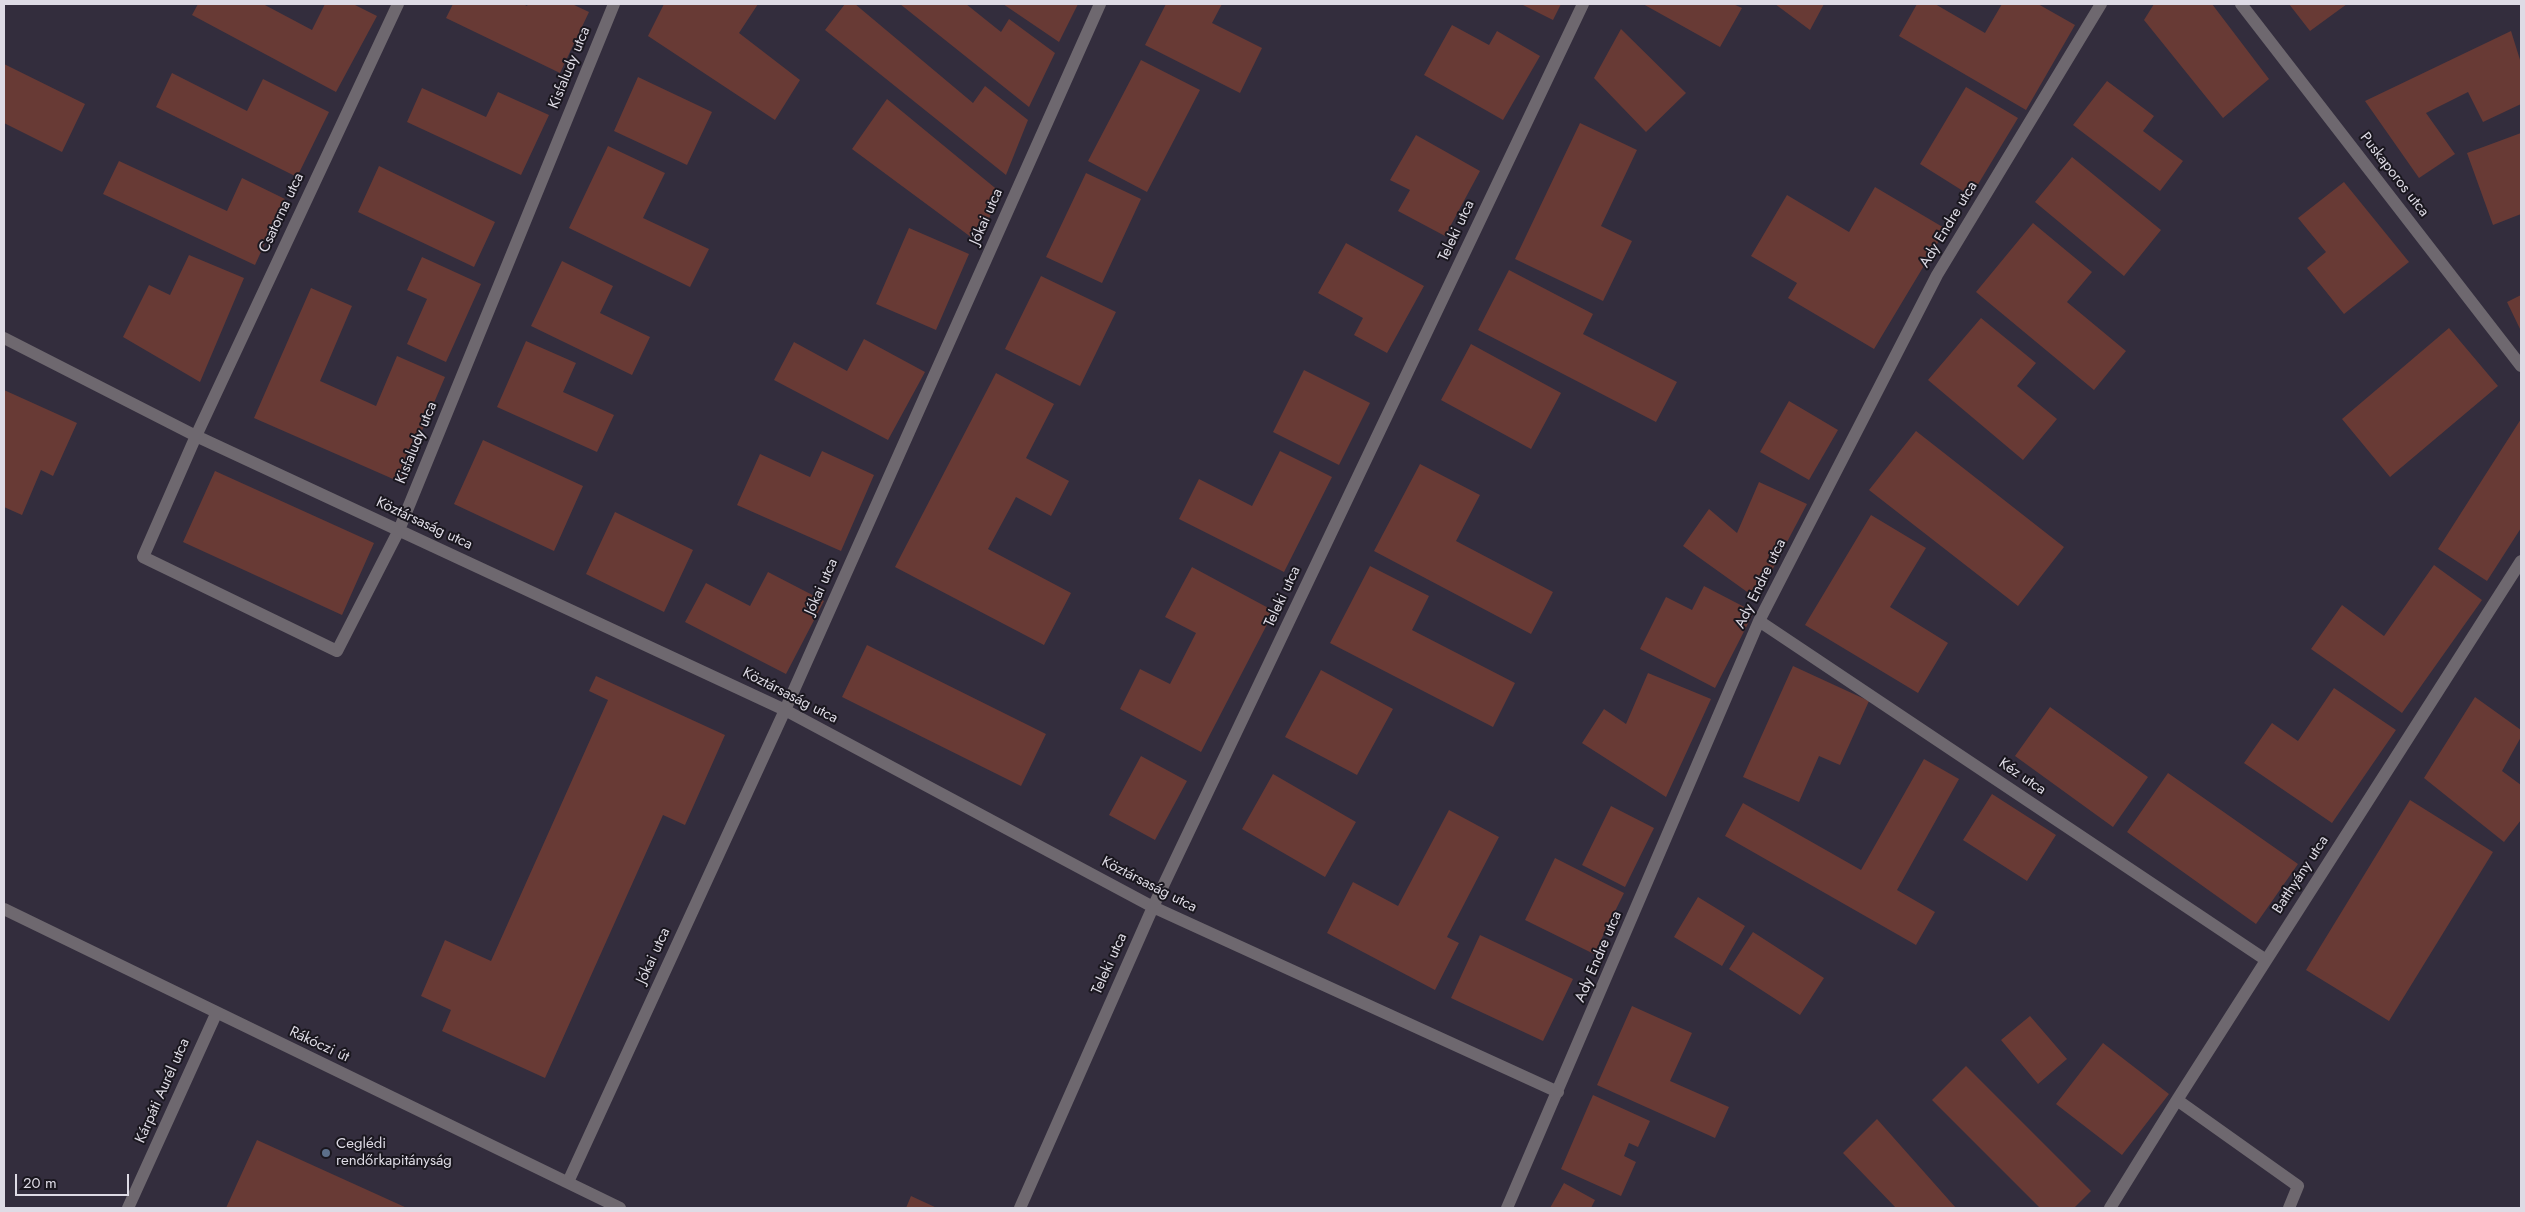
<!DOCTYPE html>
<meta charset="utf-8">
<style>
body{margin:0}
#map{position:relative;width:2525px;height:1212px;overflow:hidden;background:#332d3d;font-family:Jost,sans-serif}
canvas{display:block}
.frame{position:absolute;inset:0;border:5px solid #dedbe5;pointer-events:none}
.scale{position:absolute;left:15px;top:1174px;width:114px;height:22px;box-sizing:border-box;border:2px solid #dedbe5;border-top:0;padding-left:6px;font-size:15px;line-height:18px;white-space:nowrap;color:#dedbe5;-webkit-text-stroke:4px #1a171f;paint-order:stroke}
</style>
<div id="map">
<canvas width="2525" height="1212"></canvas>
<div class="frame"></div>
<div class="scale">20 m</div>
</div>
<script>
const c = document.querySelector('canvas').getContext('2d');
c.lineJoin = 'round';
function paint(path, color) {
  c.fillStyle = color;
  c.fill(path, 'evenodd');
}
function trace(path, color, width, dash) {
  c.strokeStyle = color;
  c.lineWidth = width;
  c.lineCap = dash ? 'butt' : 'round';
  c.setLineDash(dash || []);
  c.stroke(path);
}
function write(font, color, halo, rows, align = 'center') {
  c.font = font + ' Jost,sans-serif';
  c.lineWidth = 4;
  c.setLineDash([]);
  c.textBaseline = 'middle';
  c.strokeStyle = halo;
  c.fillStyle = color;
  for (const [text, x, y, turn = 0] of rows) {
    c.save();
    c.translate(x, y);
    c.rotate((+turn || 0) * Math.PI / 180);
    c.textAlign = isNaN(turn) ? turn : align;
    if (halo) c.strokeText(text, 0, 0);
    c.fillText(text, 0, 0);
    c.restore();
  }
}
const building = new Path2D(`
 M198,4h65l49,26 13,-26h28l24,12 -41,76 -144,-77z
 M453,4h70l4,2 1,-2h44l17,8 -29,61 -114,-55z
 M664,4h94l-19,29 61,47 -25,40 -127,-84z
 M845,4h10l118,99 12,-17 43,34 -22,55 -181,-145z
 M900,4h66l35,28 8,-13 46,34 -26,54z
 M1003,4h75l-19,38z
 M1166,4h56l-10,19 50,25 -22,45 -95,-48z
 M1521,4h40l-8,16z
 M1643,4h90l9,4 -22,39z
 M1775,4h49l-14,26z
 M1917,4h18l50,29 17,-29h36l37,21 -49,85 -127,-74z
 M2154,4h58l57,75 -46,39 -79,-98z
 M2289,4h58l-37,27z
 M1452,25l37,20 8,-14 43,25 -37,64 -79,-45z
 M1621,29l65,64 -40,39 -52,-54z
 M2511,31l10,32v41l-38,18 -15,-30 -42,21 29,41 -36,24 -54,-77z
 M1141,60l59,30 -53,102 -59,-31z
 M4,64l81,40 -23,48 -58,-29z
 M172,73l75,38 16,-32 66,33 -32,65 -141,-70z
 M638,77l74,35 -25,53 -73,-34z
 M2107,81l47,35 -11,15 40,30 -23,30 -87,-66z
 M1966,87l52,31 -47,78 -51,-32z
 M422,88l64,29 12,-25 51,23 -28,60 -114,-53z
 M887,99l113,93 -21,51 -127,-94z
 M1580,123l57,27 -36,76 31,15 -29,60 -88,-42z
 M2521,133v81l-28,11 -26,-72z
 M1416,135l64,36 -35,65 -47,-25 12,-21 -20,-10z
 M608,146l57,27 -22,45 66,31 -19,38 -121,-59z
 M2072,157l89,73 -37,46 -89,-74z
 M119,161l108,50 15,-33 43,21 -30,66 -152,-71z
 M379,166l116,56 -21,45 -116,-55z
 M1086,173l55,26 -39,84 -56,-26z
 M2344,182l65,80 -65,52 -37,-46 19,-16 -28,-34z
 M1875,187l71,42 -72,120 -86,-51 9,-15 -46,-27 36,-61 62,37z
 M2033,223l59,49 -25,30 59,49 -32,39 -118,-98z
 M909,228l60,26 -33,76 -60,-26z
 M1346,243l78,43 -37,67 -33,-18 9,-17 -45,-25z
 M189,255l55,23 -44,104 -77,-45 26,-52 21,10z
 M422,257l59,27 -35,78 -39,-18 20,-45 -20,-9z
 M562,261l51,25 -13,27 50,24 -18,38 -101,-49z
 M1509,270l84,44 -10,20 94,48 -21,40 -178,-92z
 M1041,276l75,36 -36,74 -75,-37z
 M311,288l41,18 -32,75 56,25 21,-50 48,21 -45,105 -146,-64z
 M2521,295v36l-14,-29z
 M1981,318l55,45 -19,23 40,33 -34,41 -95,-80z
 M2449,328l49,58 -108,91 -48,-58z
 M864,339l61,33 -37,68 -114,-60 20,-38 53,29z
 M526,341l50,22 -13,29 51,23 -17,37 -100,-45z
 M1471,344l90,49 -30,56 -90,-49z
 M1304,370l66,33 -31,62 -66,-33z
 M996,373l58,31 -28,54 43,23 -18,35 -35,-19 -28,52 83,44 -27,52 -149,-78z
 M4,390l73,33 -24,53 -12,-6 -19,45 -18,-8z
 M1789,401l49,29 -29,50 -49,-28z
 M2521,419v109l-34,53 -49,-32z
 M1916,431l148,116 -46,59 -149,-116z
 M483,440l100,46 -29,65 -100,-47z
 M822,451l52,24 -33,76 -104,-46 23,-51 50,23z
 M1280,451l52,26 -48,95 -105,-53 20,-40 53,27z
 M1420,464l60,31 -24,46 97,51 -22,42 -157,-83z
 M215,471l159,72 -32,72 -159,-73z
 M1759,482l48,22 -50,95 -74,-53 26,-37 28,24z
 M615,512l78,38 -29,62 -78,-38z
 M1871,515l55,33 -36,59 58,36 -30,50 -113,-68z
 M2434,565l48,35 -80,113 -91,-64 31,-44 42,31z
 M1370,566l59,30 -17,34 103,53 -22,44 -163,-84z
 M1192,567l82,44 -73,141 -81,-43 20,-40 30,15 26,-51 -31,-16z
 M768,572l56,29 -38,73 -101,-52 21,-39 44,23z
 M1704,586l50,26 -39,76 -75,-39 26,-52 26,13z
 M867,645l179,89 -25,52 -179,-89z
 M1793,666l76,35 -29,64 -21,-9 -20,46 -56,-25z
 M1321,670l72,39 -36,66 -72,-38z
 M1648,673l63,26 -45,98 -84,-54 22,-34 22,15z
 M596,676l129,59 -40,90 -22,-10 -118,263 -103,-47 9,-21 -30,-14 24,-56 46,21 117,-261 -19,-9z
 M2334,688l62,42 -64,93 -88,-60 28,-40 26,18z
 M2475,697l46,33v7l-19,34 19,14v35l-17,22 -80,-64z
 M2050,707l98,70 -35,50 -98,-71z
 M1141,756l46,25 -32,59 -46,-25z
 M1924,759l35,20 -62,111 38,22 -19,33 -191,-109 18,-33 118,67z
 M2168,773l130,91 -42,60 -129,-92z
 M1273,774l83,48 -31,55 -83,-48z
 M1992,794l64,41 -29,46 -64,-41z
 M2410,800l83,52 -104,169 -83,-51z
 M1611,806l43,22 -29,59 -43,-22z
 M1449,810l50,27 -52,100 12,6 -24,47 -108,-57 26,-51 45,24z
 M1555,858l69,35 -30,61 -69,-34z
 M1698,897l47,29 -23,40 -48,-29z
 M1753,932l71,46 -24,37 -71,-46z
 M1480,935l93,44 -30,62 -92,-43z
 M1632,1006l60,27 -22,48 59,26 -14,31 -118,-53z
 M2030,1016l37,43 -29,25 -37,-44z
 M2103,1043l66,51 -47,61 -66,-51z
 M1966,1066l125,125 -17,17h-34l-108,-108z
 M1593,1095l57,26 -12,26 -9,-4 -5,13 12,6 -15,34 -60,-27z
 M1877,1119l79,89h-60l-53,-55z
 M257,1140l150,68h-181z
 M1564,1183l31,17 -4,8h-41z
 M911,1196l26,12h-31z`);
const minor = new Path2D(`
 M398,4l-202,432 -53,121 194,94 62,-121 215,-526
 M2241,4l280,362
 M4,338l192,98 589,274 368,197 405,185
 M1759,621l507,339
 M4,909l616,299
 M2177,1100l121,86 -9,22
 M568,1182l217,-472 315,-706
 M128,1208l88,-194
 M1020,1208l133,-301 430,-903
 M1507,1208l252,-587 178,-346 164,-271
 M2110,1208l67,-108 344,-539`);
const markers = [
 [326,1153,5,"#5c6f8a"]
];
const streetNames = [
 ["Kisfaludy utca",570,68,-68],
 ["Puskaporos utca",2394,175,52],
 ["Csatorna utca",282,213,-65],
 ["Jókai utca",987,217,-66],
 ["Ady Endre utca",1949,225,-59],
 ["Teleki utca",1457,231,-65],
 ["Kisfaludy utca",417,443,-68],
 ["Köztársaság utca",424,524,25],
 ["Ady Endre utca",1761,584,-64],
 ["Jókai utca",822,587,-66],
 ["Teleki utca",1283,597,-65],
 ["Köztársaság utca",790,696,27],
 ["Kéz utca",2022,777,34],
 ["Batthyány utca",2301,875,-57],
 ["Köztársaság utca",1149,885,27],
 ["Jókai utca",654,956,-65],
 ["Ady Endre utca",1599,957,-67],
 ["Teleki utca",1110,964,-66],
 ["Rákóczi út",319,1045,25],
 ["Kárpáti Aurél utca",163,1091,-66]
];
const poiNames = [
 ["Ceglédi",336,1144],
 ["rendőrkapitányság",336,1161]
];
paint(building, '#683a35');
trace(minor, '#6e686f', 12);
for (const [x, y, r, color] of markers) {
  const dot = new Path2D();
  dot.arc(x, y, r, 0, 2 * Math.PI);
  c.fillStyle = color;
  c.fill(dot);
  trace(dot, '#1a171f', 2);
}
write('15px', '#dedbe5', '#1a171f', streetNames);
write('15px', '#dedbe5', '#1a171f', poiNames, 'left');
</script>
